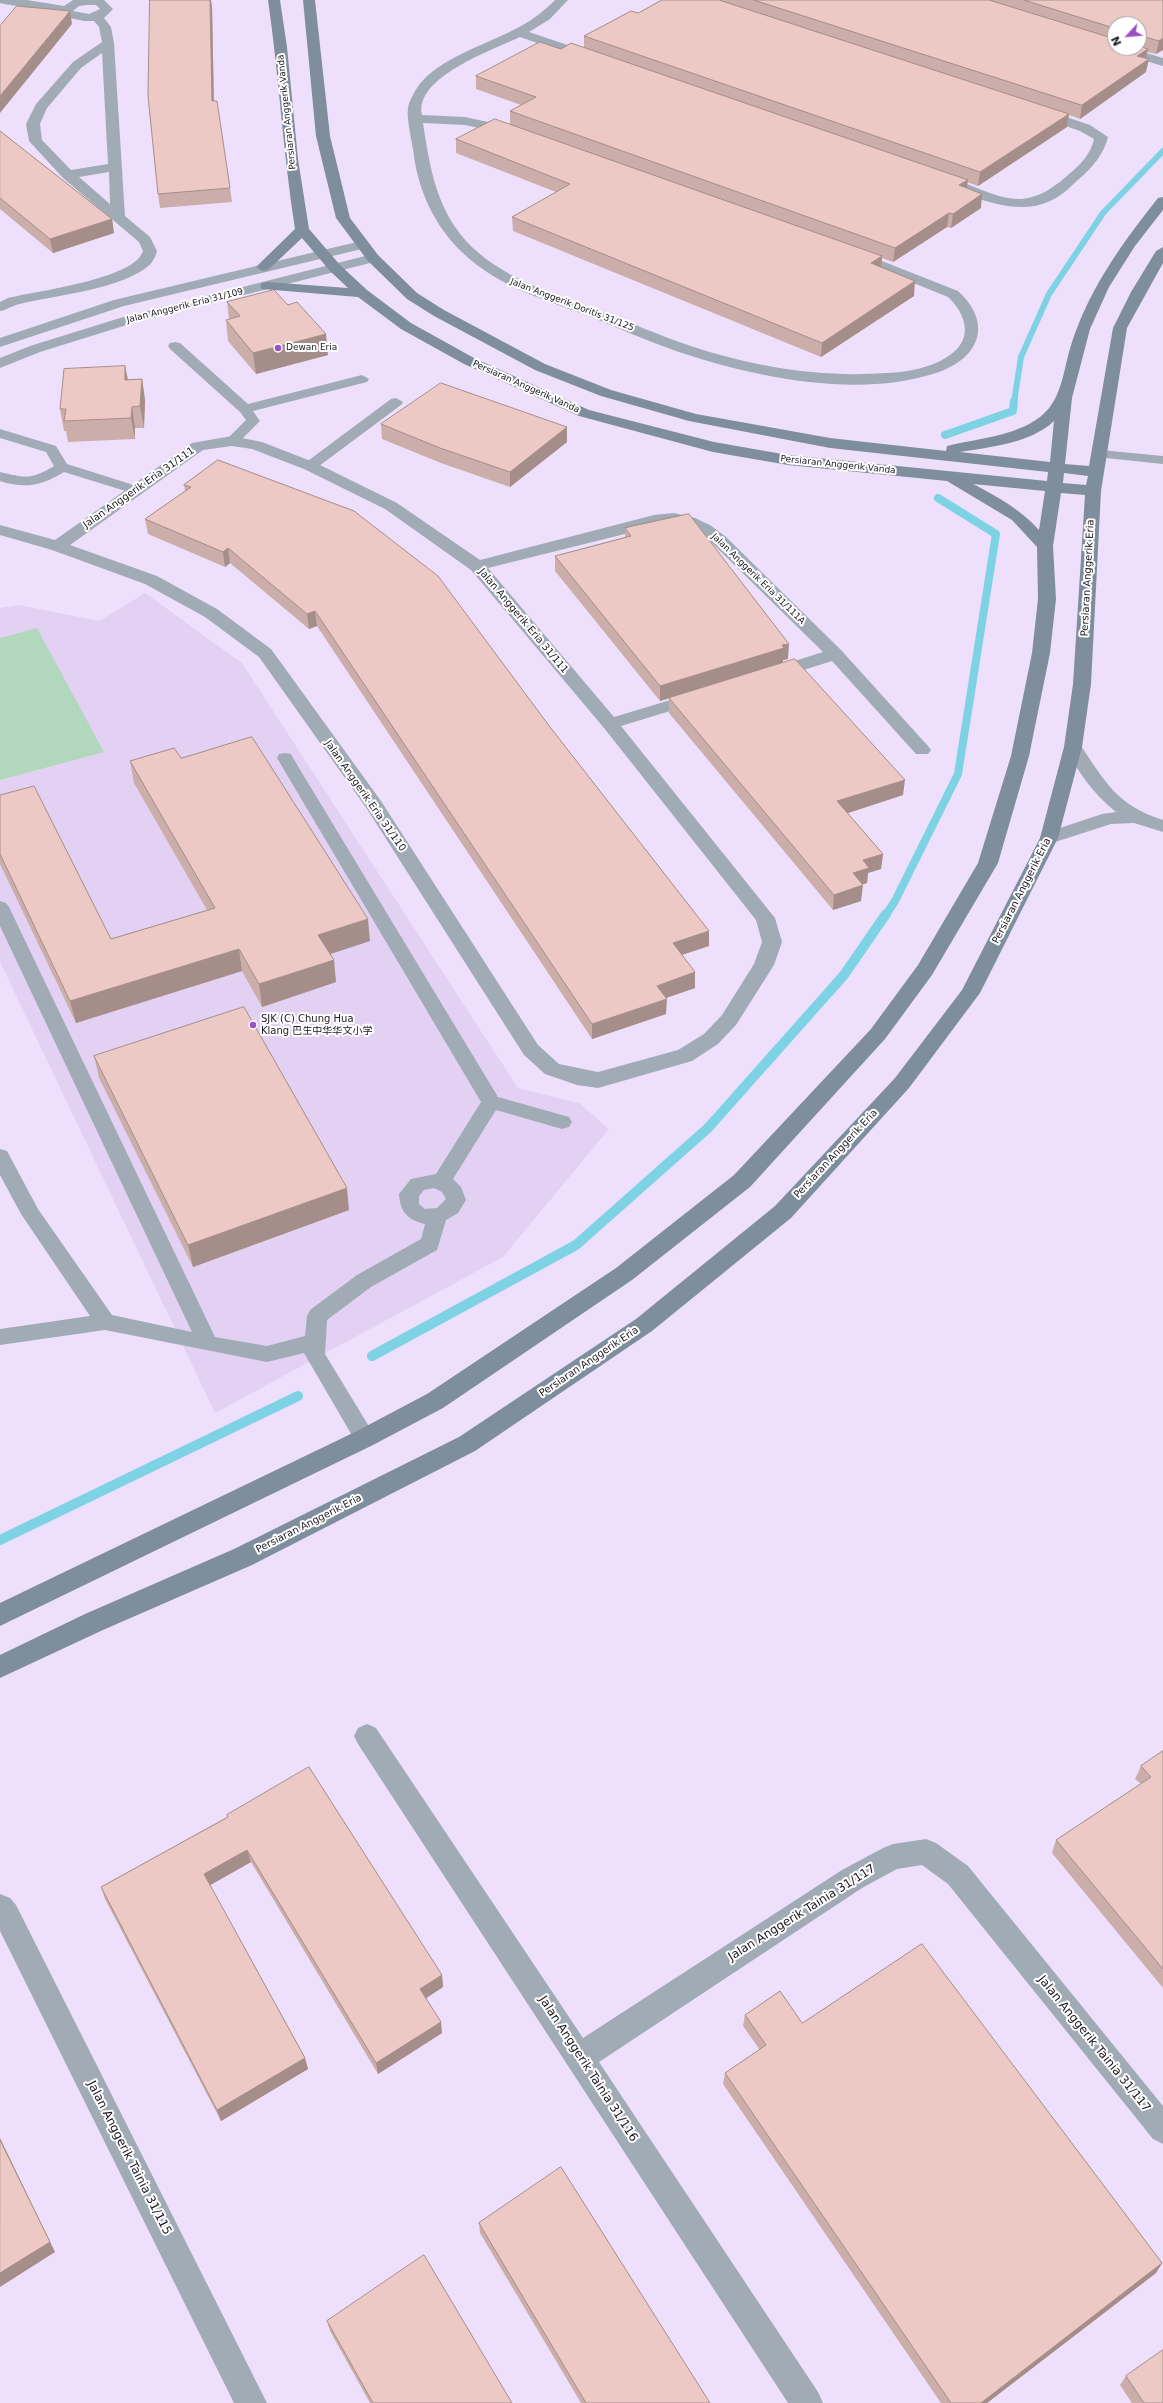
<!DOCTYPE html>
<meta charset="utf-8">
<style>
body{margin:0}
#map{position:relative;width:1163px;height:2403px;overflow:hidden;background:#eee0fd;font-family:"DejaVu Sans",sans-serif}
canvas{display:block}
.north{position:absolute;left:1107px;top:16px;width:40px;height:40px;box-sizing:border-box;background:#fff;border:1px solid #a4a2a6;border-radius:50%;rotate:244deg;font-size:11px;font-weight:700;line-height:16px;text-align:center;color:#1c1721}
.north::after{content:'';display:block;margin:auto;width:14px;height:18px;background:#9c50c1;clip-path:polygon(50% 0,100% 100%,50% 72%,0 100%)}
</style>
<div id="map">
<canvas width="1163" height="2403"></canvas>
<div class="north">N</div>
</div>
<script>
const c = document.querySelector('canvas').getContext('2d');
c.lineJoin = 'round';
function paint(path, color) {
  c.fillStyle = color;
  c.fill(path, 'evenodd');
}
function trace(path, color, width, dash) {
  c.strokeStyle = color;
  c.lineWidth = width;
  c.lineCap = dash ? 'butt' : 'round';
  c.setLineDash(dash || []);
  c.stroke(path);
}
function write(font, color, halo, rows, align = 'center') {
  c.font = font + ' "DejaVu Sans","Noto Sans SC",sans-serif';
  c.lineWidth = 4;
  c.setLineDash([]);
  c.textBaseline = 'middle';
  c.strokeStyle = halo;
  c.fillStyle = color;
  for (const [text, x, y, turn = 0] of rows) {
    c.save();
    c.translate(x, y);
    c.rotate((+turn || 0) * Math.PI / 180);
    c.textAlign = isNaN(turn) ? turn : align;
    if (halo) c.strokeText(text, 0, 0);
    c.fillText(text, 0, 0);
    c.restore();
  }
}
const built = new Path2D(`
 M145,593l97,70 276,425 61,15 30,26 -106,128 -288,156 -215,-451v-354l19,-3 80,16z`);
const green = new Path2D(`
 M37,628l67,124 -104,28v-142z`);
const streamFar2 = new Path2D(`
 M1014,402l7,-45 28,-63 54,-81 60,-62`);
const streamFar1 = new Path2D(`
 M945,435l68,-24 1,-10
 M886,915l9,-14 63,-127 38,-240 -58,-36`);
const stream = new Path2D(`
 M372,1356l204,-111 132,-117 136,-153 42,-61
 M0,1540l298,-144`);
const lane = new Path2D(`
 M175,342l5,1 68,61 114,-29 7,4 -2,3 -114,29 7,10 -23,23 -5,1 -7,-4 21,-21 -6,-8 -70,-63 -2,-3 2,-3z
 M396,398l7,4 -2,3 -86,64h-10l-2,-3 2,-3 86,-64z
 M0,429l56,17 11,18 73,23 2,3 -7,4 -71,-22c-23,14 -39,17 -64,9v-9c26,6 30,8 54,-6l-8,-14 -46,-14z
 M1101,450l62,6v8l-67,-7 -2,-3z
 M285,753l6,1 2,4 205,339 71,20 3,5 -3,5 -7,2 -66,-19 -43,69 8,8 5,13 -8,13 -12,7 -9,30 -66,37 -44,33 -2,34 51,84 -3,6 -8,3 -8,-3 -53,-91 -37,9 -162,-32 -105,15v-16l90,-13 -69,-102 -21,-39v-26l7,2 31,58 74,106 80,17 -192,-406v-25l6,2 3,4 206,430 52,9 38,-10 2,-20 3,-6 47,-35 64,-36 4,-15c-17,-4 -25,-12 -26,-30l12,-15 25,-5 45,-72 -204,-344 2,-4zM434,1188l8,4 4,7 -9,9 -12,1 -6,-5v-8l5,-6z`);
const street = new Path2D(`
 M0,0h27l37,6 9,-6h31l9,9 -9,9 7,9 3,16 11,173 25,21 7,14c-2,8 -6,14 -14,19 -30,20 -87,25 -123,34 -7,1 -13,6 -20,7v-9l8,-4c28,-7 127,-19 135,-47l-4,-9 -76,-64 -34,-37 -3,-17 10,-20 37,-42 29,-20 -3,-15 -5,-6h-10l-19,-4 -3,-4 -58,-9 -4,-1zM87,5h9l4,4 -11,5 -16,-3 6,-5zM102,53l6,111 -37,6 -29,-30 -2,-16 7,-16 34,-40zM109,172l1,32 -31,-27z
 M555,0h13l-18,19 -21,13 65,22 2,3 -2,3h-8l-66,-23c-27,13 -106,40 -98,78l43,2 55,12 2,3 -7,4 -50,-11 -42,-2c7,46 14,90 49,124 37,35 87,48 133,66 27,10 53,22 80,31 64,22 133,34 201,29 23,-1 52,-6 70,-23 17,-17 7,-39 -8,-53l-99,-40 -2,-3 2,-3 5,-1 104,41c36,33 21,68 -22,82 -79,26 -183,4 -260,-22 -29,-10 -57,-23 -85,-34 -45,-17 -93,-30 -128,-64 -27,-25 -44,-60 -49,-97 -1,-11 -8,-38 -6,-47 0,-6 5,-14 7,-18 19,-33 75,-47 106,-65 13,-7 24,-16 34,-26z
 M1112,45h3v3h14l34,10v8l-51,-15 -2,-3z
 M1040,108l50,17 18,12c-4,17 -16,31 -29,42 -9,8 -17,17 -29,22 -36,17 -79,-6 -114,-18l-2,-3 2,-3 5,-1c54,13 76,45 127,-1 12,-10 23,-21 26,-36l-14,-8 -45,-16 -1,-3z
 M361,241l5,1 2,3 -2,3 -242,58 -124,41v-9l114,-38z
 M373,254l5,1 2,3 -2,3 -248,63 -90,28 -40,16v-10l30,-12 90,-28z
 M232,436l30,6 54,21 81,40 83,57 174,-45 20,-2 21,5 15,7 15,11 116,114 87,96 3,4 -3,4h-12l-84,-93 -54,17h-12l-3,-4 3,-4 57,-18 -110,-108 -15,-12 -14,-8h-19l-177,44 126,149 83,-25 6,1 3,4 -3,4 -82,25 154,192 7,24 -8,23 -38,60 -18,19 -26,17 -94,27 -21,-3 -32,-11 -21,-19 -157,-246 -108,-152 -54,-40 -60,-33 -93,-34 -52,-15v-10l55,15 137,-97zM232,446l20,3 52,20 81,40 86,61 133,158 152,192 6,22 -8,22 -32,51 -18,19 -26,16 -80,22 -39,-8 -21,-19 -157,-244 -110,-152 -54,-40 -60,-33 -87,-31 133,-95z
 M1073,741l6,2c26,38 37,62 84,77v12l-29,-9 -23,1 -62,20 -7,-2 -2,-4 2,-4 60,-20 14,-2c-24,-19 -37,-40 -52,-65l3,-4z
 M367,1724l9,4 207,310 259,-168 41,-22 10,-4 33,-5 10,4 32,23 195,240v38l-10,-5 -205,-255 -26,-19 -25,4 -35,19 -263,174 219,330 5,11h-35l-430,-659 -4,-8 4,-8z
 M0,1894l10,4 6,7 251,498h-33l-234,-472z`);
const secondary = new Path2D(`
 M268,0h12l7,47 11,112 11,70 31,36 27,25 44,33 63,35 115,52 125,32 74,13 259,26 1,-9 -218,-24 -141,-27 -88,-25 -66,-26 -101,-54 -27,-17 -39,-38 -32,-43 -20,-82 -13,-136h12l15,136 20,82 28,37 39,38 27,17 101,54 66,26 85,24 134,24 116,13 1,-5c32,-8 66,-9 93,-29 20,-15 23,-42 29,-65 17,-59 51,-106 89,-154l5,-1v13l-28,36 -26,41 -19,42 -18,69 -7,66 24,2 24,-138 18,-36 25,-41 7,-4v16l-36,65 -26,163 -10,193 -9,63 -24,91 -78,155 -71,95 -118,130 -139,113 -177,120 -223,114 -149,65 -103,48v-23l85,-41 149,-65 225,-112 177,-118 139,-113 120,-128 67,-88 78,-152 24,-91 9,-63 12,-189 -24,-2 -8,53 3,53 -6,54 -21,103 -31,107 -66,112 -47,64 -135,148 -118,93 -189,128 -70,37 -373,181v-23l357,-172 70,-37 189,-126 118,-93 137,-146 47,-64 60,-102 33,-107 21,-103 6,-54 -1,-52 -25,-27 -65,-39 -159,-16 -75,-13 -134,-36 -115,-52 -63,-35 -43,-32 -96,-8 -2,-3 2,-3 5,-1 81,6 -18,-17 -28,-33 -34,32 -5,1 -7,-4 39,-38c-12,-76 -16,-153 -27,-229zM1054,421l-4,41 -90,-10c30,-5 71,-9 94,-31zM1064,473l24,3 -2,9 -23,-2zM973,484l72,7 -6,39c-19,-21 -41,-33 -66,-46z`);
const wall = new Path2D(`
 M662,0h501v50l-7,4 -9,-2 -1,6v14l-66,47 -11,-4 -2,12 -89,59 -11,-4v6l14,20 -30,20 -4,-1 -54,35 -11,-4 -1,9 33,29 -93,61 -308,-126 -1,-14 44,-25 -100,-39v-14l54,-14v-14l11,-6 -45,-16v-13l85,-27 23,-1v-12l54,-23zM1115,24h24v24h-24z
 M212,6l2,95 16,87 2,14 -72,6 -2,-14z
 M0,131l112,88 2,14 -61,20 -53,-44z
 M227,302l101,53 -72,19 -28,-33 -2,-21 3,-1z
 M125,366l3,13h14l3,21 -1,28h-9v11l-67,3 -2,-11h-2l-4,-22z
 M381,424l186,3v15l-57,45 -69,-24 -59,-24z
 M218,460l332,267 159,204v15l-27,9 13,17v16l-29,10v16l-74,25 -275,-413 -8,3 -79,-66 -5,4 -77,-33 -3,-15 40,-28 -1,-6z
 M625,528l163,131 -5,1v3l120,132 -56,18 36,41 -2,15 -13,4 -1,10 -5,1 -1,17 -28,9 -164,-197v-15l-9,3 -105,-130v-15l70,-19z
 M181,758l189,183 -40,13 6,28 -74,25 -20,-36 -166,52 -76,-159v-69l111,144 96,-29 -73,-127 -4,-22z
 M94,1056l255,154 -156,57 -94,-189z
 M1163,1751v237l-111,-135 4,-13 85,-56 -6,-5 6,-13z
 M227,1815l215,160 1,12 -17,11 16,35 -64,41 -127,-212 -41,23 95,173 3,11 -87,52 -116,-222 -4,-12 126,-70z
 M745,2015l57,8 360,240 -6,10 -169,130h-46l-218,-319 2,-11 35,-23 -17,-24z
 M479,2223l231,180h-129l-101,-170z
 M327,2321l185,82h-142l-40,-72z
 M1126,2376l37,27h-31l-12,-18z`);
const shadedWall = new Path2D(`
 M210,0h1l1,6 2,109 -2,-14z
 M70,11l2,13 -72,89v-17z
 M1163,38v12l-7,4 3,-13z
 M1148,49l-3,12 4,-2 -3,13 -66,47 2,-14 55,-49z
 M1069,114l-2,13 -89,59 2,-14z
 M968,180l-2,14 -7,-9z
 M982,194l-1,14 -30,20 2,-14z
 M949,213l-2,14 -54,35 2,-14z
 M112,219l2,14 -61,20 -3,-14z
 M882,256l-1,14 -10,-7z
 M915,281l-1,15 -93,61 1,-14z
 M326,334l2,21 -72,19 -3,-21z
 M125,366l4,21 -4,-7z
 M142,379l3,21 -1,28 -4,-22z
 M132,407l3,21v11l-4,-21z
 M567,427v15l-57,45v-15z
 M228,548l2,15 -5,4 -2,-15z
 M315,611l2,15 -8,3 -2,-15z
 M789,644l-1,15 -5,1v3l-123,38v-15l122,-41z
 M905,780l-2,15 -67,22 1,-16z
 M883,854l-2,15 -13,4 -1,10 -16,5 2,-15 10,-13z
 M863,885l-2,16 -28,9 1,-15z
 M368,919l2,22 -49,16 -3,-22z
 M709,931v15l-37,12 1,-15z
 M239,949l3,22 -166,52 -6,-22z
 M334,960l2,22 -74,25 -3,-23z
 M695,972v16l-38,13v-15z
 M667,999l-1,15 -74,25v-15z
 M347,1188l2,22 -156,57 -5,-22z
 M247,1850l4,12 -44,25 -3,-13z
 M442,1975l1,12 -21,14 -2,-12z
 M441,2022l1,11 -64,41 -2,-11z
 M305,2058l3,11 -87,52 -4,-11z
 M0,2138l55,114 -55,35z
 M1162,2263l-6,10 -169,130h-6z`);
const building = new Path2D(`
 M150,0h60l2,101h5l13,87 -72,6 -10,-98z
 M662,0h57l350,114 -89,58 -396,-136 47,-25 7,2z
 M754,0h235l126,39v9h24v-2l9,3 -11,7 12,3 -67,46z
 M1024,0h139v38l-4,3 -20,-6v-11h-24v4z
 M17,6l53,5 -70,85v-70z
 M540,42l21,7 10,-6 397,137 -9,5 23,9 -29,20 -4,-1 -54,35 -385,-137 26,-14 -60,-21z
 M495,119l387,137 -11,7 44,18 -93,62 -310,-126 58,-33 -114,-45z
 M0,131l112,88 -62,20 -50,-41z
 M274,290l14,15 9,-3 29,32 -73,19 -27,-33 14,-4 -13,-14z
 M125,366v14l17,-1 -2,27 -8,1 -1,11 -67,3 2,-12h-6l4,-40z
 M441,383l126,44 -57,45 -70,-24 -59,-24z
 M218,460l136,51 84,65 112,151 159,204 -36,12 22,29 -38,14 10,13 -75,25 -277,-413 -8,3 -79,-66 -5,4 -78,-33 46,-32 -7,-2z
 M689,514l100,130 -7,1 2,3 -124,38 -105,-130 76,-20 -6,-8z
 M795,659l110,121 -68,21 46,53 -20,6 6,8 -16,5 10,12 -29,10 -165,-197z
 M252,737l116,182 -50,16 16,25 -75,24 -20,-35 -169,52 -70,-147v-59l34,-9 77,153 104,-31 -85,-147 44,-13 7,10z
 M244,1007l103,181 -159,57 -94,-189z
 M1163,1751v218l-107,-129 95,-63 -10,-11z
 M309,1767l133,208 -22,14 21,33 -65,41 -129,-213 -43,24 101,184 -88,52 -116,-223 127,-70 -1,-2z
 M922,1944l240,319 -181,140h-30l-226,-330 41,-28 -21,-30 35,-24 22,32z
 M0,2140l50,102 -50,31z
 M561,2167l149,236h-124l-107,-180z
 M424,2255l88,148h-139l-46,-82z
 M1163,2350v53h-19l-18,-27z`);
const markers = [
 [278,348,4,"#9c50c1"],
 [253,1025,4,"#9c50c1"]
];
const farStreetnames = [
 ["Persiaran Anggerik Vanda",287,112,-96],
 ["Jalan Anggerik Doritis 31/125",572,305,21],
 ["Jalan Anggerik Eria 31/109",185,306,-14],
 ["Persiaran Anggerik Vanda",526,387,24],
 ["Persiaran Anggerik Vanda",838,465,6],
 ["Jalan Anggerik Eria 31/111A",758,579,44]
];
const farPoinames = [
 ["Dewan Eria",286,348]
];
const streetNames = [
 ["Jalan Anggerik Eria 31/111",139,488,-35],
 ["Persiaran Anggerik Eria",1088,578,-87],
 ["Jalan Anggerik Eria 31/111",523,621,50],
 ["Jalan Anggerik Eria 31/110",365,796,55],
 ["Persiaran Anggerik Eria",1022,891,-63],
 ["Persiaran Anggerik Eria",836,1154,-47],
 ["Persiaran Anggerik Eria",589,1362,-34],
 ["Persiaran Anggerik Eria",309,1524,-27]
];
const poiNames = [
 ["SJK (C) Chung Hua",261,1019],
 ["Klang 巴生中华华文小学",261,1031]
];
const nearStreetnames = [
 ["Jalan Anggerik Tainia 31/117",802,1913,-32],
 ["Jalan Anggerik Tainia 31/117",1094,2044,51],
 ["Jalan Anggerik Tainia 31/116",588,2069,57],
 ["Jalan Anggerik Tainia 31/115",129,2158,63]
];
paint(built, '#e3d1f4');
paint(green, '#b1d8bd');
trace(streamFar2, '#7dd2e3', 6);
trace(streamFar1, '#7dd2e3', 8);
trace(stream, '#7dd2e3', 10);
paint(lane, '#a1abb5');
paint(street, '#a1abb5');
paint(secondary, '#7f8e9c');
paint(wall, '#cbada9');
paint(shadedWall, '#a58d89');
paint(building, '#ecc9c4');
trace(building, '#a58d89', 1);
for (const [x, y, r, color] of markers) {
  const dot = new Path2D();
  dot.arc(x, y, r, 0, 2 * Math.PI);
  c.fillStyle = color;
  c.fill(dot);
  trace(dot, '#fff', 1.5);
}
write('9px', '#1c1721', '#fff', farStreetnames);
write('9px', '#1c1721', '#fff', farPoinames, 'left');
write('10px', '#1c1721', '#fff', streetNames);
write('10px', '#1c1721', '#fff', poiNames, 'left');
write('12px', '#1c1721', '#fff', nearStreetnames);
</script>
